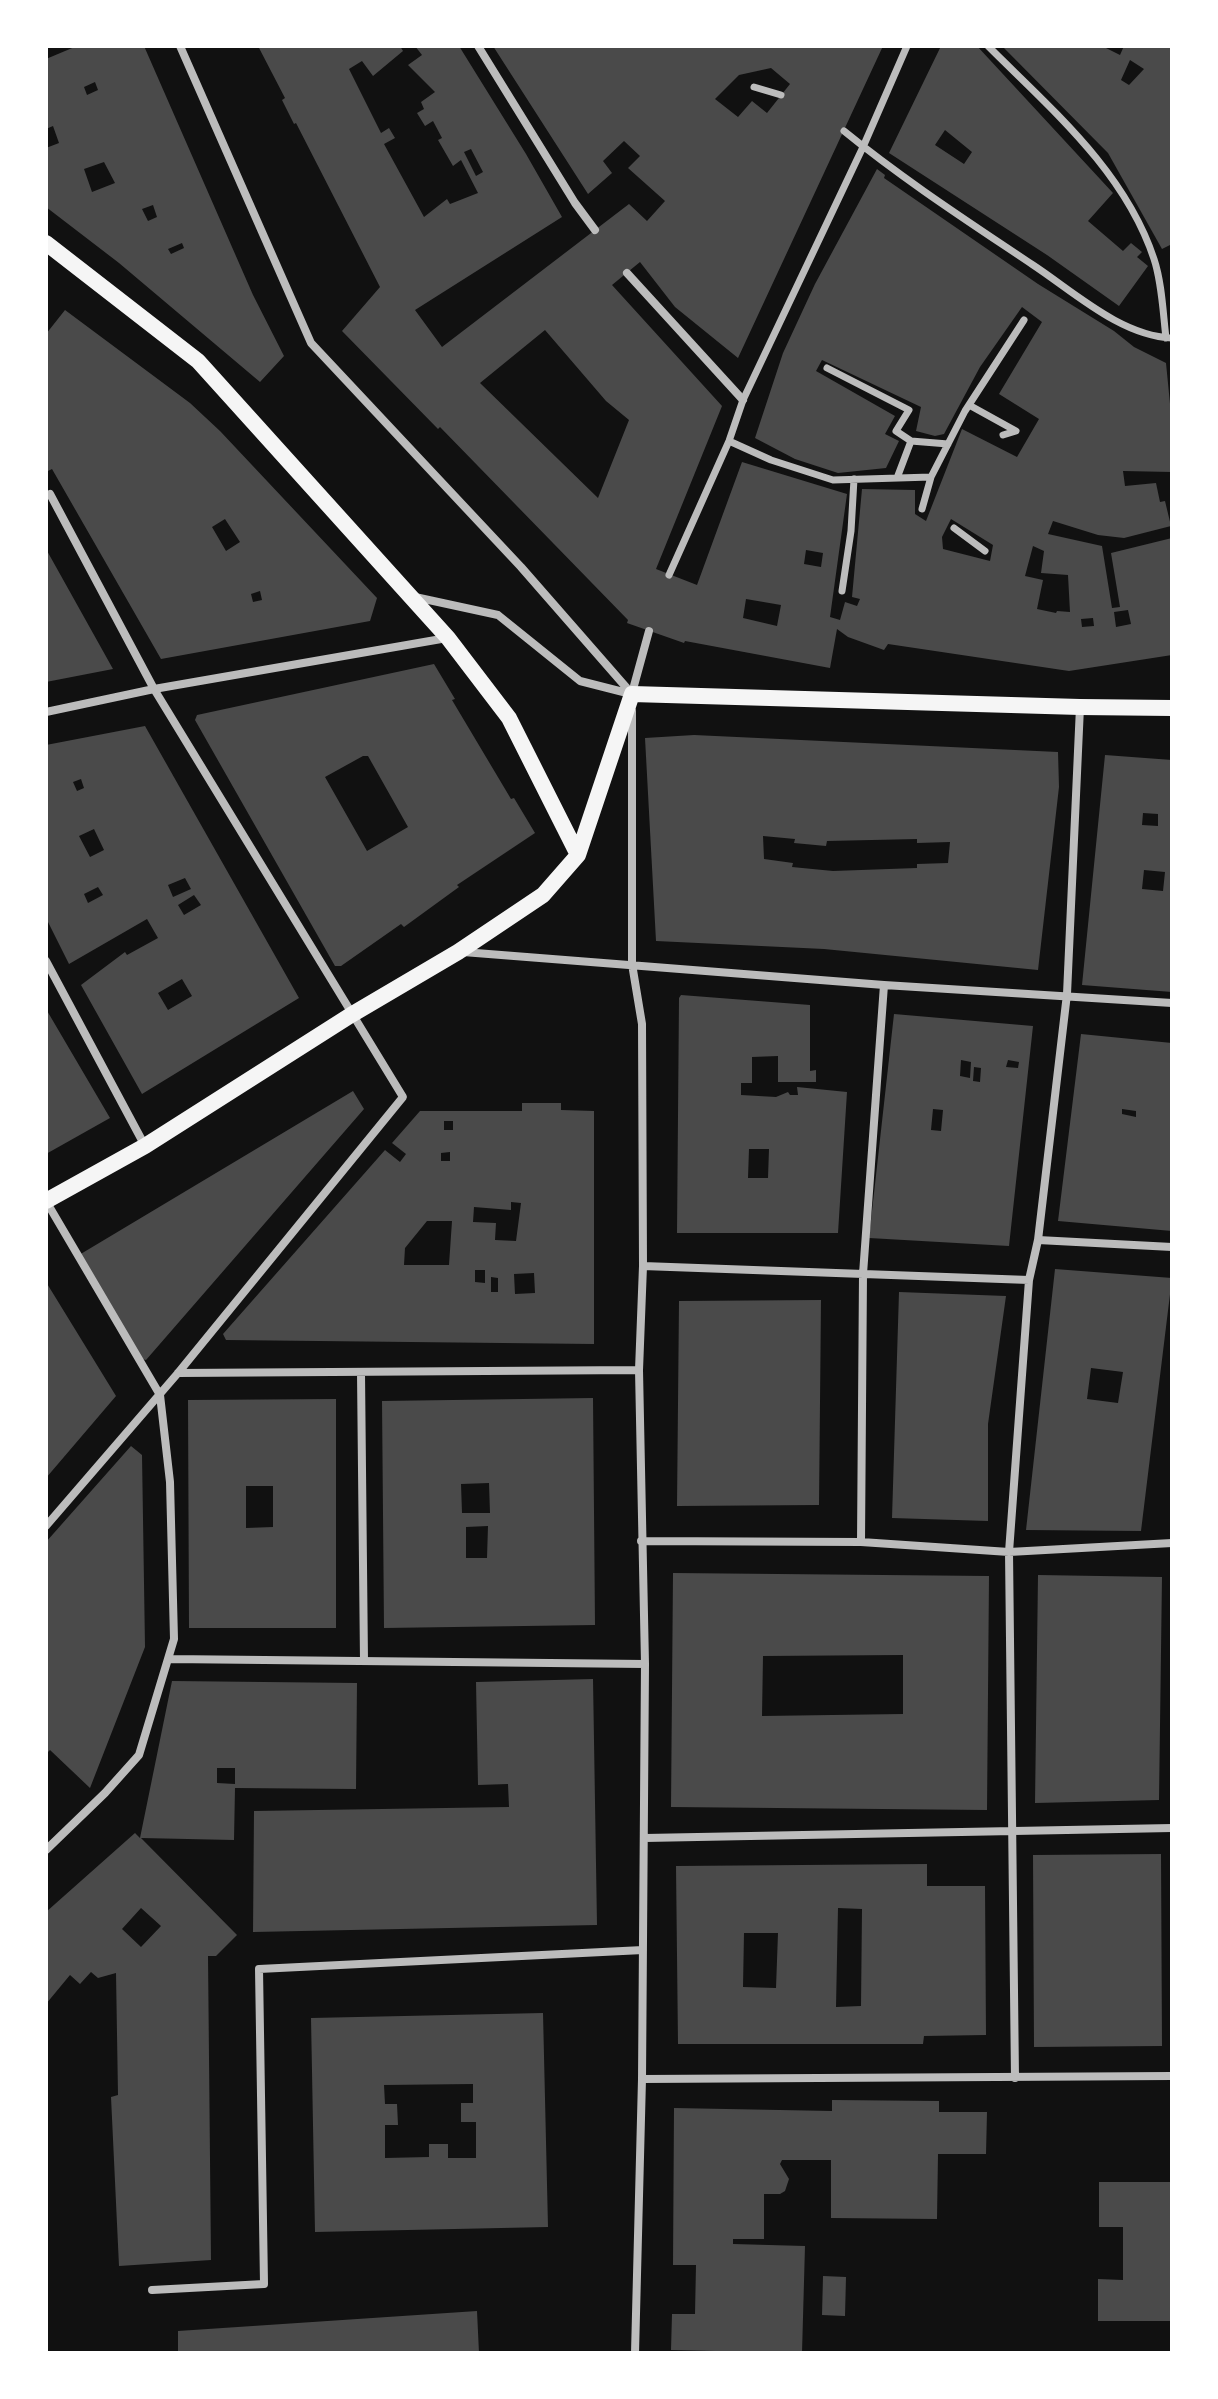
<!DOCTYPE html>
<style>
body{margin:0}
#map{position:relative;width:1218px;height:2399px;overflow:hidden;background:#111;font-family:Karla,sans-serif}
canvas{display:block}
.frame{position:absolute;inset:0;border:48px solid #fff;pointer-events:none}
</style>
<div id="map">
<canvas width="1218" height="2399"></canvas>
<div class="frame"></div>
</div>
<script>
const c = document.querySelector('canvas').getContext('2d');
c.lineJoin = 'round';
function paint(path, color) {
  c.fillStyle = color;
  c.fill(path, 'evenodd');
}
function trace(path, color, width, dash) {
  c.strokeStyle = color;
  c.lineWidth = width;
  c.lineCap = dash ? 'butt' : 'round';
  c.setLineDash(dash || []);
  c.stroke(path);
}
const building = new Path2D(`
 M77,46h67l109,249 31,61 -24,26 -141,-119 -73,-56v-59l13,-5 -6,-17 -7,3v-70zM95,82l3,8 -11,5 -3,-8zM104,162l11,21 -23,9 -8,-23zM153,205l4,12 -9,4 -6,-12zM182,243l2,5 -13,6 -3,-5z
 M258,46h142l3,5 -30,25 -11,-15 -13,8 32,64 8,-5 6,10 -11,6 40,73 23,-18 3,5 28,-11 -17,-33 -8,6 -15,-26 4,-2 -9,-17 -8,5 -8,-13 7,-4 -3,-7 14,-10 -27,-27 14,-10 -7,-9h44l67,108 36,63 -147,93 27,37 187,-143 18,17 18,-20 -37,-33 12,-12 -16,-15 -21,20 9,12 -24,21 -95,-148h390l-145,312 -63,-51 -35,-45 -28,23 110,121 -66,163 41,16 45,-123 105,32 -17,123 10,3 5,-18 12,4 3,-7 -8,-2 10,-108 53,1v24l11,7 36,-92 55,28 22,-38 -40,-25 43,-72 -20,-15 -42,60 -36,67 -9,2 -19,-5 5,-24 -99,-47 -6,11 79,45 -10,18 14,7 -13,27 -48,5 -43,-14 -40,-21 28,-85 32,-69 62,-115 8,6 -1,3 154,106 76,47 20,16 32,16 6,61v48l-49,-1 2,15 31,-3 4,19 5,-1 6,25 -47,12 -26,-3 -45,-14 -5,13 54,12 10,62 8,-1 -9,-54 61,-15v117l-103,16 -181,-27 -4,6 -36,-13 -11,-8 -7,39 -145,-27 -1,2 -57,-20 1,-3 -188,-193 -2,2 -96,-98 38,-44 -84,-164 -2,1 -12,-24 3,-2zM771,68l19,16 -23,29 -15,-12 -14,16 -23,-18 24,-24zM471,149l12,23 -7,4 -12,-24zM545,330l61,71 23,19 -31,78 -118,-115zM951,519l42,26 -3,16 -47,-12 -1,-12zM1033,546l11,5 -3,22 27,2 2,37 -13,-1 -1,2 -19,-4 6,-29 -18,-4zM806,550l17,3 -2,14 -17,-3zM746,599l35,6 -4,21 -34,-8zM1128,610l3,14 -15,3 -2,-15zM1093,618l1,8 -12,1 -1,-8z
 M941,46h36l136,147 -25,28 35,30 8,-8 11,9 -5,5 11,9 -29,40 -72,-51 -158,-102zM945,130l27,22 -8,12 -29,-19z
 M1002,46h100l18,9 4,-9h48v198l-10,5 -54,-96zM1130,60l14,9 -15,16 -8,-5z
 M65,310l125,93 30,28 157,167 -7,23 -209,38 -109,-190 -6,3v-138zM225,519l15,23 -14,9 -14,-24zM260,591l2,9 -9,2 -2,-8z
 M46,549l67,120 -67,13z
 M434,664l21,35 -3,1 59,99 3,-1 21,35 -78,52 2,2 -55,40 -3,-3 -60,42h-6l-140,-246 2,-5zM363,756h5l40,71 -41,24 -42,-74z
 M145,726l154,272 -157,96 -61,-109 44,-33 2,3 31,-17 -11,-19 -78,45 -23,-46v-173zM81,779l3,9 -7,3 -4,-9zM94,829l10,21 -14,7 -11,-21zM185,878l6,11 -18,8 -5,-12zM98,887l5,8 -15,8 -4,-9zM194,895l7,10 -17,10 -6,-10zM182,979l10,17 -24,14 -10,-17z
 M694,735l364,17 1,35 -21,183 -214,-21 -168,-8 -11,-203zM763,836l32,3 -1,4 32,3 1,-5 90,-2v4l33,-1 -2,21 -31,1v4l-84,3 -41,-4 1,-4 -29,-4z
 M1105,755l67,5v232l-90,-7zM1143,813l15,1v12l-16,-1zM1144,870l21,2 -2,19 -21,-2z
 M681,995l129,10v66l6,-1v12h-38v-26l-26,1v26h-11v12l35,2 12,-5 2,3h8l-1,-8 50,5 -9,141h-161l2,-235zM749,1149h20l-1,29h-20z
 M46,1009l64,109 -64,36z
 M894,1014l139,12 -24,220 -140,-8zM961,1060l10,2 -1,16 -10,-2zM1008,1060l11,2 -1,6 -12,-1zM974,1067l7,1 -1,14 -7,-1zM933,1109l10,1 -2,21 -10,-1z
 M1081,1034l91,9v188l-114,-10zM1122,1109l14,2v6l-14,-3z
 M353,1091l11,18 -218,251 -4,-1 -63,-104z
 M522,1103h39v7l33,1v233l-368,-4 -3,-6 162,-184 15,12 6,-8 -14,-11 28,-32h102zM444,1121h9v9h-9zM450,1152v9h-9v-8zM511,1202l10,1 -5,38 -21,-1 1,-17 -23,-1 1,-15 37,3zM427,1221h25l-3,44h-45l1,-17zM475,1270h10v13l-10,-1zM534,1273l1,20 -20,1 -1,-20zM491,1277l7,1v14h-7z
 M1055,1269l117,9 -31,253 -115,-1zM1091,1368l32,4 -5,31 -31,-4z
 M46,1282l70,114 -70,82z
 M899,1292l107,4 -18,128v97l-96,-3z
 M821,1300l-2,205 -142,1 2,-205z
 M593,1398l2,227 -211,3 -2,-227zM489,1483l1,30h-28l-1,-29zM488,1526l-1,32h-21v-31z
 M336,1399v229h-147l-1,-228zM246,1486h27v41l-27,1z
 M131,1446l11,9 3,192 -55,141 -40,-38 -4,4v-212z
 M673,1573l316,3 -2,234 -316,-3zM903,1655v59l-141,2 1,-60z
 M1038,1575l124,2 -3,223 -124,3z
 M593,1679l4,246 -344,7 1,-121 255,-4 -1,-23 -30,1 -2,-103z
 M172,1681l185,2 -1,106 -121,-1 -1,52 -93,-2 96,97 -21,21h-8l3,304 -92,6 -8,-169 7,-2 -2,-122 -18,5 -7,-6 -11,12 -10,-9 -24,29v-92l89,-79 5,5zM217,1768h18v16l-18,-1zM141,1908l20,18 -20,21 -19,-18z
 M1161,1854l1,192 -128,1 -1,-192z
 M927,1864v22h58l1,149 -62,1 -1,8h-245l-2,-178zM838,1908l24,1 -1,97 -25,1zM744,1933h34l-2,55 -33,-1z
 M543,2013l5,214 -233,5 -4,-214zM473,2084v19h-12v19h15v36h-28v-14h-19v13l-44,1v-33h13l-1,-21h-12l-1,-19z
 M832,2100l107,1v11h48l-1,42h-48l-1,65 -106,-1v-58h-49l-2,4 9,15 -4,12 -5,3h-16v45h-31v5l72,2 -3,107 -131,-3 1,-36h23l1,-49h-23l1,-157 158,3z
 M1099,2182h73v139h-74v-42l25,1v-53h-24z
 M823,2276l23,1 -1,39 -23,-1z
 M477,2311l2,42h-301v-22z`);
const pedestrian = new Path2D(`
 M988,46c63,63 137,125 166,213 8,24 9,54 12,79
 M754,87l27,8
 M844,131c60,49 125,91 189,134 41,27 88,71 139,73
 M827,368l82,42 -13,21 15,10
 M969,405l47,26 -13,4
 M729,441l42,19 62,20 98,-3 -9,32
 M931,477l34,-66 59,-91
 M897,478l14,-37 37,3
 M954,528l31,23
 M669,575l60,-134 14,-41 120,-253 44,-101
 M842,591l9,-60 3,-52`);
const minor = new Path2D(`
 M180,46l131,297 210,224 111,127
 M478,46l97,157 20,27
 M627,273l116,127
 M415,597l83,18 82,66 51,13
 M632,693l17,-62
 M632,711v253l10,60 1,242 -4,104 6,294 -3,415 -7,274
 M46,712l108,-23 293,-51
 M463,952l421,33 288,18
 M46,961l99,185
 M1038,1240l134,7
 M643,1266l386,14
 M178,1373l461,-3
 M361,1373l3,288
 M46,1526l132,-153 225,-276 -249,-408 -104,-195
 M641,1541l220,1 148,10 163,-9
 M861,1542l2,-268 21,-289
 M169,1659l476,5
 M645,1838l527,-10
 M46,1850l59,-57 34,-38 35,-116 -4,-157 -10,-87 -114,-194
 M1015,2078l-6,-526 20,-272 9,-40 29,-246 13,-287
 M642,2079l530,-3
 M152,2290l112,-6 -5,-315 384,-19`);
const secondary = new Path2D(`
 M46,243l152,118 250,277 61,80 69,137
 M46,1201l99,-55 206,-131 107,-63 85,-57 35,-40 54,-161 448,13 92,1`);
paint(building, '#4a4a4a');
trace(pedestrian, '#bcbcbc', 7);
trace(minor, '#bcbcbc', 8);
trace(secondary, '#f5f5f5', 16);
</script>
